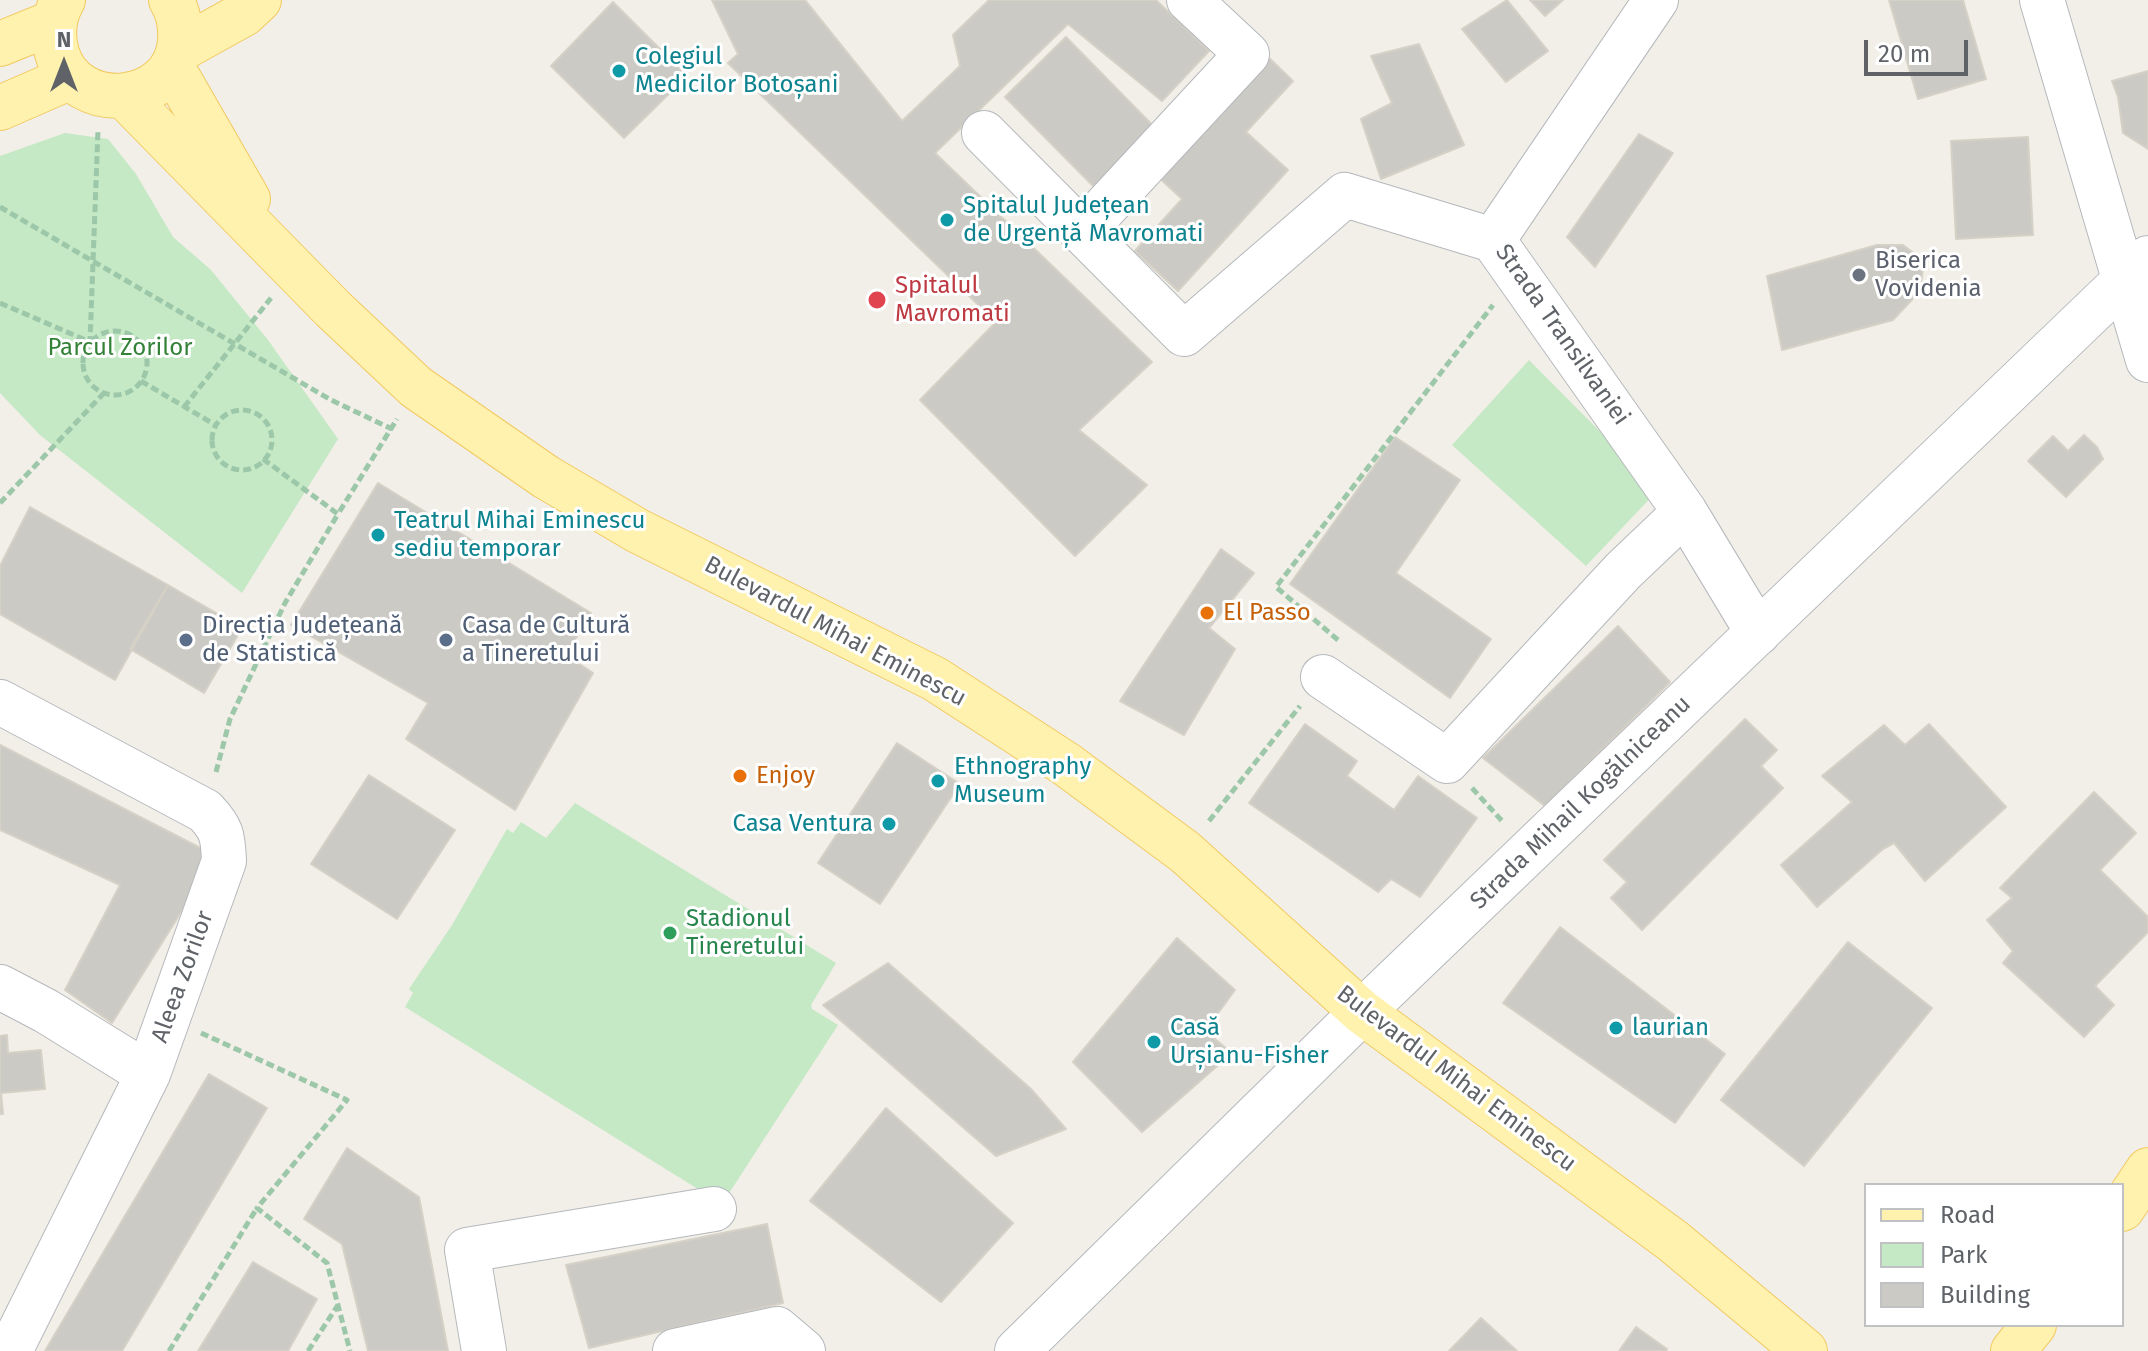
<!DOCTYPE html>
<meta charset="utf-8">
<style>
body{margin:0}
#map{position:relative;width:2148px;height:1351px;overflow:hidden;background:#f1efe8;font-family:"Fira Sans",sans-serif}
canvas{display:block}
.legend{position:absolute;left:1864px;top:1183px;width:260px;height:144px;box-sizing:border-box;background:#fff;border:2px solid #bfc1c3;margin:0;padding:10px 14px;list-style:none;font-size:24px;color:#5f6368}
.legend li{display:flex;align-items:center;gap:16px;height:40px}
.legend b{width:40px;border:2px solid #bfc1c3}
.north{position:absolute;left:24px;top:24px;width:80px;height:80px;-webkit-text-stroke:6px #fff;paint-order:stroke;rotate:0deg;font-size:22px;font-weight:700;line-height:32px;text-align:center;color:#5f6368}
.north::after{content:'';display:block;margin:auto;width:28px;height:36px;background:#5f6368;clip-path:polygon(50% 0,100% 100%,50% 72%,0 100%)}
.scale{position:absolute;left:1864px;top:40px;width:104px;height:36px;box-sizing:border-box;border:4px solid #5f6368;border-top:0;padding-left:10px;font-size:24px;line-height:28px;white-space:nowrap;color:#5f6368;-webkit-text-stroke:6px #fff;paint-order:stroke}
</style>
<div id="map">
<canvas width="2148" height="1351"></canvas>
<ul class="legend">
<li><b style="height:10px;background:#fff2af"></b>Road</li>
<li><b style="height:22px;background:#c5e8c5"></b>Park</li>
<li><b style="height:22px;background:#cccac5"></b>Building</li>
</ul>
<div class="north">N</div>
<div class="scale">20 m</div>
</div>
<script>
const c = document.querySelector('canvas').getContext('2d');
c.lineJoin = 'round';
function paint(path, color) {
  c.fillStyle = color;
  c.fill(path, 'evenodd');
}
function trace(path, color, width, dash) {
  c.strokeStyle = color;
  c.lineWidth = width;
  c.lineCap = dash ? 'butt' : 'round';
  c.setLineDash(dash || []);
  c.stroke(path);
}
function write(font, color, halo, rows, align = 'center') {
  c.font = font + ' "Fira Sans",sans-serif';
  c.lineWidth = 6;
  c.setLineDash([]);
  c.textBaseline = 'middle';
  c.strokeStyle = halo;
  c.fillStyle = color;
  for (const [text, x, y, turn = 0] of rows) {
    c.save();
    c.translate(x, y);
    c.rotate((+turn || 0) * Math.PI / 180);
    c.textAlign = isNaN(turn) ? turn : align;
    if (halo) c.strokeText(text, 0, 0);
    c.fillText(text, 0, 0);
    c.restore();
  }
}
const green = new Path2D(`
 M65,133l43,6 28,35 37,63 38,33 57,70 70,99 -96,154 -202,-158 -40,-42v-237z
 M1529,360l129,130 -72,76 -134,-121z
 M575,803l261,160 -25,42 1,4 26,16 -116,179 -317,-197 8,-14 -4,-4 43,-64 55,-96 6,4 8,-11 25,16z`);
const building = new Path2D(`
 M712,0h93l97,121 58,-55 -7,-31 36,-35h167l53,51 -47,50 -94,-77 -133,129 217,209 -73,68 68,55 -72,71 -155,-156 76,-78 -268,-259 10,-9z
 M1507,0l41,51 -42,31 -44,-53z
 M1530,0h33l-18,16z
 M1889,0h74l23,79 -68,20z
 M613,2l74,74 -63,62 -73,-72z
 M1066,37l100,102 -60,60 -101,-102z
 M1419,44l45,101 -83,34 -20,-60 31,-16 -21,-47z
 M1265,54l28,27 -47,51 42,38 -110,121 -43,-40 47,-52 -27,-25z
 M2148,71v78l-25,-16 -5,-36 -6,-16z
 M1639,134l34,19 -78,114 -28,-30z
 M2028,137l5,98 -77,4 -5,-98z
 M1877,245h26l21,16 -4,30 -27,29 -111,30 -15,-74z
 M2084,435l13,12 6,12 -37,38 -38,-36 25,-25 15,15z
 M1395,437l65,43 -64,93 95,66 -41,59 -160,-114z
 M378,483l213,130 -25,42 27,18 -78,137 -109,-71 22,-36 -137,-78z
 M30,507l138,78 -53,95 -115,-66v-48z
 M1221,549l33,24 -45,55 26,21 -51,86 -64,-34z
 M168,585l74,43 -38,65 -74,-44z
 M1618,626l52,56 -125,124 -62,-48z
 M1745,719l32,31 -16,16 22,22 -141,142 -31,-32 16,-16 -23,-22z
 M1305,724l52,37 -10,15 47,34 24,-34 59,42 -57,79 -29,-18 -13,13 -129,-89z
 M1929,724l77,83 -81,74 -31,-38 -11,6 -66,58 -36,-42 71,-63 -30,-26 62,-51 21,20z
 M897,743l63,41 -80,120 -62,-41z
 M0,745l216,111 -104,167 -47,-33 55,-105 -120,-55z
 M369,775l86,55 -58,89 -86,-55z
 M2094,792l42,41 -36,37 48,47v15l-53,54 19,19 -30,32 -81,-74 10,-12 -26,-31 25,-22 -12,-10z
 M1560,927l165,127 -50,69 -172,-120z
 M1177,938l58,52 -30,41 27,22 -90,79 -69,-70z
 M1848,942l84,66 -128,158 -83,-66z
 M888,963l143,126 35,40 -70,27 -173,-151z
 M7,1035l1,18 33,-3 4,39 -44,4 2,21h-3v-78z
 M209,1074l58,34 -145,243h-77z
 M886,1108l127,115 -72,79 -131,-101z
 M347,1148l72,49 29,154h-80l-26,-107 -38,-25z
 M767,1224l16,79 -194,45 -23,-83z
 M253,1262l64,37 -29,52h-90z
 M1481,1318l36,33h-68z
 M1636,1327l31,22 -1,2h-47z`);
const path = new Path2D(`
 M0,207l331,193 61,29
 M0,303l90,39 8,-212
 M83 363a32 32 0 1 1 64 0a32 32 0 1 1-64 0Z
 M141,381l76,45
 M184,407l87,-109
 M212 440a30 30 0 1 1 60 0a30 30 0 1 1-60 0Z
 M263,459l75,55 59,-95
 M0,503l104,-110
 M1338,640l-62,-53 217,-282
 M216,772l14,-53 55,-116 53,-89
 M1472,788l31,34
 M1209,821l91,-115
 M201,1033l146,67 -90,108 70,55 23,88
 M169,1351l88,-143
 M308,1351l30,-46`);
const minor = new Path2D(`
 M2042,0l106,360
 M984,133l200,201 161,-139 148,45
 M1082,232l165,-178 -58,-54
 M1493,240l192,272 73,121
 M1493,240l163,-240
 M1323,677l124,84 176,-190 62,-59
 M0,702l205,109c17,18 18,25 19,50l-76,213 -138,277
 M0,987l46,24 102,63
 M484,1351l-17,-101 247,-41
 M675,1351l102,-22 26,22
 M1017,1351l345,-339 786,-754`);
const major = new Path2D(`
 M63,0c-10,17 -11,35 -6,53 18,63 118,54 123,-12 1,-15 -1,-28 -9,-41
 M0,44l54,-22
 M179,50l65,-36 15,-14
 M172,67l76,132
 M125,97l208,212 83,78 130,90 92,54 297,148 131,85 119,88 177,160 311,229 132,110
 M0,108l71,-31
 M2122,1209l26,-39
 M2013,1351l21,-26`);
const markers = [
 [619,71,8,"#0f9aa8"],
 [947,220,8,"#0f9aa8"],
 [1859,275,8,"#6b7280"],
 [877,300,10,"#e0444e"],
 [378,535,8,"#0f9aa8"],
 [1207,613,8,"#e8710a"],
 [186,640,8,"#5c6f8a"],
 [446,640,8,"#5c6f8a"],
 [740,776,8,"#e8710a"],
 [938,781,8,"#0f9aa8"],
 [889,824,8,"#0f9aa8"],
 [670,933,8,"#2e9e5b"],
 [1616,1028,8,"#0f9aa8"],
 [1154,1042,8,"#0f9aa8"]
];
const cultureNames = [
 ["Colegiul",635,57],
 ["Medicilor Botoșani",635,85],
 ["Spitalul Județean",963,206],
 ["de Urgență Mavromati",963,234],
 ["Teatrul Mihai Eminescu",394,521],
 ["sediu temporar",394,549],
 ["Ethnography",954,767],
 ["Museum",954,795],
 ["Casa Ventura",873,824,"right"],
 ["Casă",1170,1028],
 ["Urșianu-Fisher",1170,1056],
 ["laurian",1632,1028]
];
const worshipNames = [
 ["Biserica",1875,261],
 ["Vovidenia",1875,289]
];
const healthNames = [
 ["Spitalul",895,286],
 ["Mavromati",895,314]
];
const streetNames = [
 ["Strada Transilvaniei",1562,335,55],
 ["Bulevardul Mihai Eminescu",835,632,28],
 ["Strada Mihail Kogălniceanu",1581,803,-44],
 ["Aleea Zorilor",183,977,-70],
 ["Bulevardul Mihai Eminescu",1456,1079,37]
];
const parkNames = [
 ["Parcul Zorilor",120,348]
];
const foodNames = [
 ["El Passo",1223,613],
 ["Enjoy",756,776]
];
const serviceNames = [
 ["Direcția Județeană",202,626],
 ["de Statistică",202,654],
 ["Casa de Cultură",462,626],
 ["a Tineretului",462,654]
];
const leisureNames = [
 ["Stadionul",686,919],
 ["Tineretului",686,947]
];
paint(green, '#c5e8c5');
paint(building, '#cccac5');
trace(building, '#d6d1c6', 2);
trace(minor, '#b5b8bc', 46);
trace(major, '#f2c960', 46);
trace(path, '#9cc7a9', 5, [8, 4]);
trace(minor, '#fff', 44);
trace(major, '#fff2af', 44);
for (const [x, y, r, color] of markers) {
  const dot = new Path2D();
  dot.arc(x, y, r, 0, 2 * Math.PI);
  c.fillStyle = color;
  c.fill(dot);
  trace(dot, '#fff', 3);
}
write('24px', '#0d838f', '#fff', cultureNames, 'left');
write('24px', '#5b616d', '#fff', worshipNames, 'left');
write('24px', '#be3a42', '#fff', healthNames, 'left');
write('24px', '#5f6368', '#fff', streetNames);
write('24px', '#348238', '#fff', parkNames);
write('24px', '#c56008', '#fff', foodNames, 'left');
write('24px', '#4e5e75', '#fff', serviceNames, 'left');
write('24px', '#27864d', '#fff', leisureNames, 'left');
</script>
